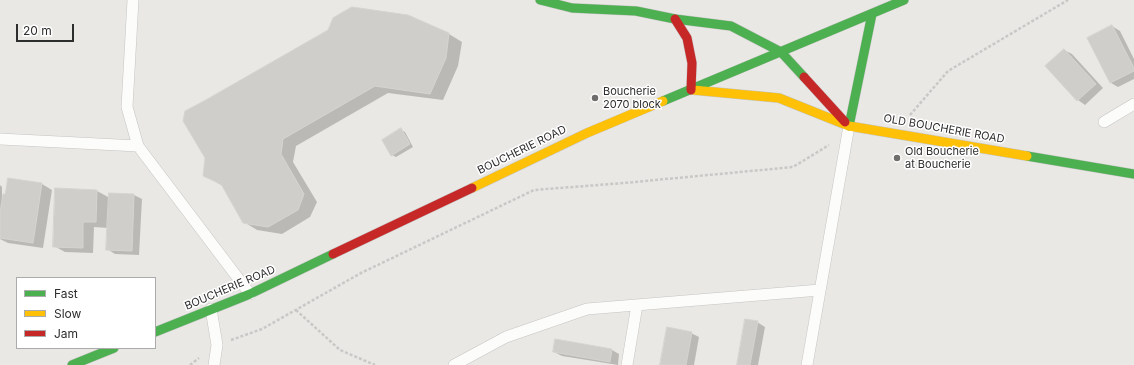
<!DOCTYPE html>
<style>
body{margin:0}
#map{position:relative;width:1134px;height:365px;overflow:hidden;background:#eae8e4;font-family:Inter,sans-serif}
canvas{display:block}
.legend{position:absolute;left:16px;top:277px;width:140px;height:72px;box-sizing:border-box;background:#fff;border:1px solid #ababab;margin:0;padding:5px 7px;list-style:none;font-size:12px;color:#2d2d2d}
.legend li{display:flex;align-items:center;gap:8px;height:20px}
.legend b{width:20px;border:1px solid #ababab}
.scale{position:absolute;left:16px;top:24px;width:58px;height:18px;box-sizing:border-box;border:2px solid #2d2d2d;border-top:0;padding-left:5px;font-size:12px;line-height:14px;white-space:nowrap;color:#2d2d2d;-webkit-text-stroke:3px #fff;paint-order:stroke}
</style>
<div id="map">
<canvas width="1134" height="365"></canvas>
<ul class="legend">
<li><b style="height:5px;background:#4caf50"></b>Fast</li>
<li><b style="height:5px;background:#ffc107"></b>Slow</li>
<li><b style="height:5px;background:#c62828"></b>Jam</li>
</ul>
<div class="scale">20 m</div>
</div>
<script>
const c = document.querySelector('canvas').getContext('2d');
c.lineJoin = 'round';
function paint(path, color) {
  c.fillStyle = color;
  c.fill(path, 'evenodd');
}
function trace(path, color, width, dash) {
  c.strokeStyle = color;
  c.lineWidth = width;
  c.lineCap = dash ? 'butt' : 'round';
  c.setLineDash(dash || []);
  c.stroke(path);
}
function write(font, color, halo, rows, align = 'center') {
  c.font = font + ' Inter,sans-serif';
  c.lineWidth = 3;
  c.setLineDash([]);
  c.textBaseline = 'middle';
  c.strokeStyle = halo;
  c.fillStyle = color;
  for (const [text, x, y, turn = 0] of rows) {
    c.save();
    c.translate(x, y);
    c.rotate((+turn || 0) * Math.PI / 180);
    c.textAlign = isNaN(turn) ? turn : align;
    if (halo) c.strokeText(text, 0, 0);
    c.fillText(text, 0, 0);
    c.restore();
  }
}
const shadow = new Path2D(`
 M408,16l41,18 13,8 -4,24 -15,34 -55,-7 -92,53 -3,16 24,40 -7,15 -28,17 -25,-4 -13,-8 -21,-36 -19,-10z
 M1112,26l8,5 14,28v20l-16,8 -7,-4 -23,-44z
 M1064,50l8,4 31,34 -18,17 -7,-5z
 M401,130l4,2 8,15 -17,10 -4,-2z
 M42,184l10,6 -9,58 -35,-5 -8,-4v-54l2,2v12h1z
 M56,189l41,2 13,7v-4l24,1 8,4 -3,56 -24,-1 -8,-5 1,-21 -14,-1 -1,26 -28,-1 -11,-6z
 M757,322l8,5 -7,38h-20z
 M691,333l8,4 -5,28h-33z
 M556,340l56,10 7,4 -1,11 -56,-9 -8,-4z`);
const building = new Path2D(`
 M352,7l56,8 41,18 -3,25 -16,36 -55,-8 -92,53 -2,15 23,40 -6,16 -30,17 -25,-4 -22,-39 -18,-8 2,-18 -22,-37 2,-10 19,-10 124,-71 5,-12z
 M1112,25l22,43v3l-24,12 -23,-45z
 M1064,49l32,35 -19,17 -32,-35z
 M401,128l9,16 -19,12 -9,-16z
 M8,178l34,5 -9,60 -33,-5v-25l3,-19h2z
 M55,188l42,2 -1,32h-13v26l-30,-1z
 M109,193l25,1 -2,57 -26,-1z
 M745,319l13,2 -8,44h-13z
 M667,327l25,5 -6,33h-26z
 M555,339l57,10 -2,13 -57,-10z`);
const path = new Path2D(`
 M910,115l38,-44 120,-71
 M296,310l44,40 35,15
 M231,340l31,-11 99,-56 173,-83 90,-7 169,-16 36,-22
 M190,365l9,-7`);
const lane = new Path2D(`
 M133,0l-6,107 11,39
 M1104,122l30,-18
 M0,139l138,7 112,148
 M211,309l6,36 -3,20
 M454,365l52,-28 81,-28 233,-19
 M627,365l10,-60
 M807,365l42,-239`);
const fast = new Path2D(`
 M540,0l32,8 64,3 39,8 56,7 50,26 23,25
 M663,101l241,-101
 M849,126l23,-112
 M1027,156l107,18
 M155,332l95,-38 83,-40
 M72,365l42,-17`);
const slow = new Path2D(`
 M693,90l86,8 70,28 178,30
 M472,188l115,-55 76,-32`);
const jam = new Path2D(`
 M675,19l12,19 5,25 -1,27
 M804,77l41,45
 M333,254l139,-66`);
const markers = [
 [595,98,4,"#6f6e6d"],
 [897,158,4,"#6f6e6d"]
];
const poiNames = [
 ["Boucherie",603,92],
 ["2070 block",603,105],
 ["Old Boucherie",905,152],
 ["at Boucherie",905,165]
];
const streetNames = [
 ["OLD BOUCHERIE ROAD",944,129,10],
 ["BOUCHERIE ROAD",522,150,-26],
 ["BOUCHERIE ROAD",230,288,-23]
];
paint(shadow, '#0003');
paint(building, '#cfceca');
trace(building, '#d5d4d0', 1);
trace(lane, '#c4c4c3', 12);
trace(fast, '#c4c4c3', 10);
trace(slow, '#c4c4c3', 10);
trace(jam, '#c4c4c3', 10);
trace(path, '#c8c8c8', 2.5, [3, 2]);
trace(lane, '#fcfcfb', 11);
trace(fast, '#4caf50', 9);
trace(slow, '#ffc107', 9);
trace(jam, '#c62828', 9);
for (const [x, y, r, color] of markers) {
  const dot = new Path2D();
  dot.arc(x, y, r, 0, 2 * Math.PI);
  c.fillStyle = color;
  c.fill(dot);
  trace(dot, '#fff', 1.5);
}
write('11px', '#2d2d2d', '#fff', poiNames, 'left');
write('11px', '#2d2d2d', '#fff', streetNames);
</script>
